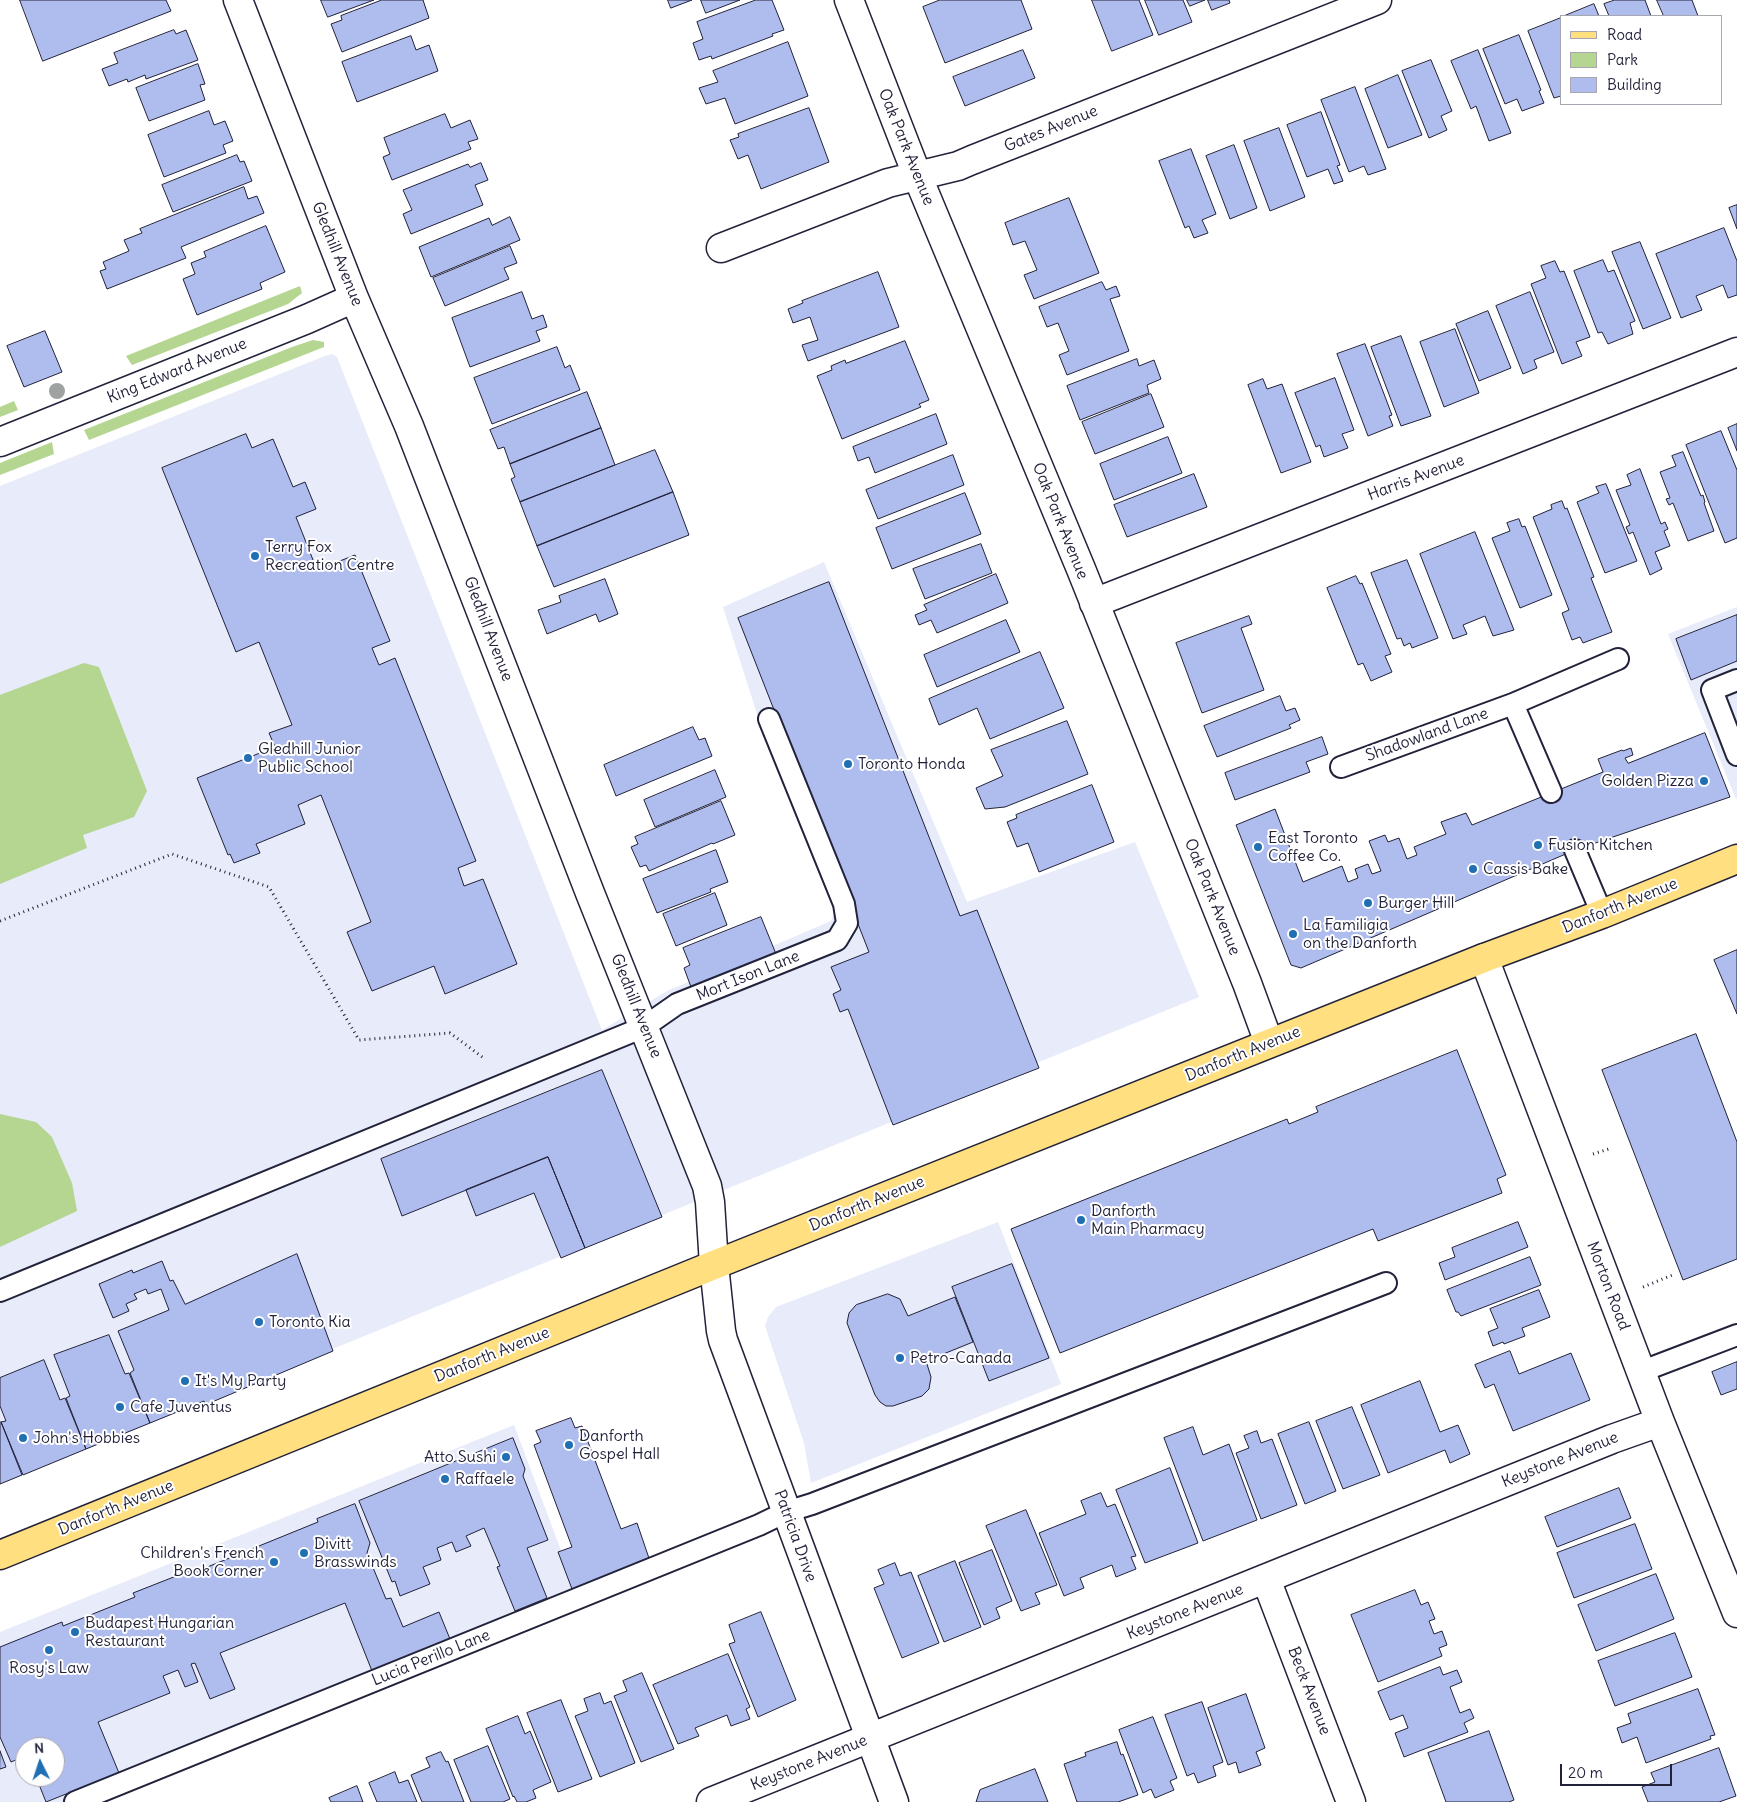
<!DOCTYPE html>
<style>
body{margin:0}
#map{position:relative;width:1737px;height:1802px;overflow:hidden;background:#fff;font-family:Delius,sans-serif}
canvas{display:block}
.legend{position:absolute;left:1560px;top:15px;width:162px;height:90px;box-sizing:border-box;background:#fff;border:1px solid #a7a7b1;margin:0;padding:6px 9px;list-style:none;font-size:15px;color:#22223b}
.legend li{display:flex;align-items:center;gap:10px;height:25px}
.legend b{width:25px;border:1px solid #a7a7b1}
.north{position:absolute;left:15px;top:1737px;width:50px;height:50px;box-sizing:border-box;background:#fff;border:1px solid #a7a7b1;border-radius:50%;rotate:356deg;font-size:14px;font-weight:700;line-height:20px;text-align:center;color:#22223b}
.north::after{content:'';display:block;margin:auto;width:18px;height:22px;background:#1f6fb2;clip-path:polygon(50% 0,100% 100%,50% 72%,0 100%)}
.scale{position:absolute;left:1560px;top:1764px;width:112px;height:22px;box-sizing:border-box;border:2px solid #22223b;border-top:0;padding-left:6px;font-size:15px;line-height:18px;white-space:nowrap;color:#22223b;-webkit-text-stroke:4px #fff;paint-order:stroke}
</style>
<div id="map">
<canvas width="1737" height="1802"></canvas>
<ul class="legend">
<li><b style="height:6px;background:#ffdf80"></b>Road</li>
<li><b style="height:14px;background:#b4d690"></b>Park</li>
<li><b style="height:14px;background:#aebded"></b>Building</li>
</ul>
<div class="north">N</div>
<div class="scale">20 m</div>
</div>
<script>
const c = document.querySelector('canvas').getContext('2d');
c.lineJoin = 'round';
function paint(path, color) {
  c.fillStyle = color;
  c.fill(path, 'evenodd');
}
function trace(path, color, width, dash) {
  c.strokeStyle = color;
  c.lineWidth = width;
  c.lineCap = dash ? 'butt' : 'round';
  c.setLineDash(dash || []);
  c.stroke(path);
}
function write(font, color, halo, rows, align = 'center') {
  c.font = font + ' Delius,sans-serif';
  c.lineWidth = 4;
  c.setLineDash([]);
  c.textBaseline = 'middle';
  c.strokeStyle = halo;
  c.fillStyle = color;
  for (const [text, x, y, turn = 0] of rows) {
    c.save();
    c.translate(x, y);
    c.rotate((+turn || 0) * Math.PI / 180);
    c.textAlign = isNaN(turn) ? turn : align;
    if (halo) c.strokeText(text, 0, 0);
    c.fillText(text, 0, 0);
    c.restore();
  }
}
const built = new Path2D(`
 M332,354l5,3 265,673 65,-39 164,-70 4,-11 -77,-193 -35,-110 101,-45 143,340 168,-60 64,155 -1199,487v-998l325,-130z
 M1737,607v192h-1l-68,-165z
 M998,1222l63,162 -250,99 -7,-40 -39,-117 3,-9 8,-10z
 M514,1425l69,184 -483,193h-100v-170zM25,1747h30v30h-30z`);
const green = new Path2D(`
 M300,286l2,7 -14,11 -156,61 -6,-9z
 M313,340l11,2v5l-235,93 -5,-10 208,-83z
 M14,401l4,9 -18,7v-10z
 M52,442l2,12 -54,21v-12z
 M84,663l15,4 48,124 -13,26 -51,18 4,13 -87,36v-189z
 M0,1114l36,8 16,15 20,46 5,28 -77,36z`);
const building = new Path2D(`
 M20,0h146l5,11 -128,50z
 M321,0h53l-46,17z
 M382,0h41l6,18 -87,34 -11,-28 11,-4 -1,-4z
 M668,0h24l-21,8z
 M701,0h39l-34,13z
 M756,0h16l12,30 -12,4 1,2 -61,23 -1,-3 -12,4 -6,-17 10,-4 -6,-17z
 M940,0h81l11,29 -87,34 -22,-56z
 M1092,0h47l14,35 -41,16z
 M1145,0h38l9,22 -33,13z
 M1187,0h18l-15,6z
 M1208,0h21l1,3 -18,7z
 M1615,0h30l6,16h-42l-5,-12z
 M1657,0h35l6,16h-34z
 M1594,4l5,12h-35z
 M1561,18v78l-7,2 -26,-67z
 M174,30l2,4 10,-4 12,30 -52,19 -1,-4 -17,7 -1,-3 -18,7 -7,-17 16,-6 -4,-10z
 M1519,35l22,55 -2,1 5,12 -22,8 -5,-12 -12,5 -22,-55z
 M411,36l5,14 13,-5 9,26 -81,31 -15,-40z
 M788,42l20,54 -73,28 -10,-26 -19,6 -7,-16 19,-6 -5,-11z
 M1023,50l12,28 -70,28 -12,-29z
 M1478,50l33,83 -22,8 -13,-35 -5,3 -20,-48z
 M1431,60l21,51 -11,5 6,14 -18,8 -27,-67z
 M198,64l7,20 -5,1 5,15 -56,21 -13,-33z
 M1398,75l24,60 -34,13 -23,-59z
 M1355,87l31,82 -18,6 -4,-9 -15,6 -28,-72z
 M809,108l20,54 -68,27 -13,-34 -10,4 -8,-19 9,-3 -1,-3z
 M209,111l5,14 11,-4 8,20 -10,4 3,8 -62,24 -16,-42z
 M1321,112l19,53 -3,1 6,15 -9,3 -6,-15 -21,8 -20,-52z
 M445,114l6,14 19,-8 8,19 -10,3 3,7 -79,31 -9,-23 7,-3 -6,-16z
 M1279,128l26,69 -35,14 -26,-70z
 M1234,145l23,63 -27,11 -24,-63z
 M1191,149l25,65 -14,6 6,13 -14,5 -5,-12 -4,2 -26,-67z
 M237,155l3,7 4,-1 8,20 -79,31 -11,-27z
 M481,163l7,17 -13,5 8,20 -72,29 -8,-20 9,-4 -9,-20 65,-26 2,3z
 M244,187l4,12 9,-3 7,17 -83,34 5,11 -79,31 -7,-18 6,-2 -3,-7 26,-11 -5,-11 18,-7 -2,-4z
 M1069,198l30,75 -65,26 -10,-24 13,-5 -12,-29 -12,4 -8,-22z
 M1737,205v24l-8,-21z
 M510,217l10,23 -89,37 -12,-30 70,-29 3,7z
 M266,226l19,46 -25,11 2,6 -65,26 -14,-36 12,-5 -4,-11 15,-6 -2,-5z
 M1724,228l13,33v34l-9,3 -5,-13 -27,11 6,14 -21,8 -25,-64z
 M1640,242l31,76 -28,11 -31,-77z
 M510,246l7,17 -13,5 5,11 -64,27 -12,-28z
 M1603,260l5,12 6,-2 21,51 -5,2 3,11 -25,10 -6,-12 -4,1 -24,-62z
 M1555,261l5,11 4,-1 26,66 -14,5 6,14 -20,8 -31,-80 15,-6 -5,-12z
 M878,272l21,55 -91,34 -6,-16 16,-5 -8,-23 -17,6 -5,-14 15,-6 -1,-2z
 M1102,282l4,8 10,-4 4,10 -10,3 19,52 -62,24 -8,-20 10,-4 -11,-28 -11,4 -8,-20z
 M522,292l10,27 11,-4 4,12 -11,4 4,10 -70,26 -18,-49z
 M1530,292l24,60 -20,8 3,8 -14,6 -27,-68z
 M1488,311l23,57 -32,13 -23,-57z
 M1455,329l24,64 -35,14 -24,-65z
 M45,331l17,41 -38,15 -17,-41z
 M1401,336l30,80 -30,10 -30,-79z
 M905,341l24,59 -10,4 2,3 -79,32 -25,-63 15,-6 -1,-4 14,-6 1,3z
 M1365,344l27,71 -3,1 4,10 -25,10 -31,-82z
 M557,347l8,21 5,-3 10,25 -88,34 -18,-46z
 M1137,359l2,7 15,-6 7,19 -14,6 2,8 -69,27 -13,-34z
 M1335,378l19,52 -12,4 6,14 -24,9 -4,-12 -4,2 -21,-54z
 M1263,379l4,10 15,-5 29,78 -30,11 -33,-88z
 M587,392l14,36 -91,36 -6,-17 -6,2 -8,-19z
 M1151,394l13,33 -69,27 -13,-32z
 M936,414l11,30 -72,29 -6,-16 -11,4 -5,-14z
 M1737,424v27l-9,-23z
 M601,428l14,37 -95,37 -9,-23 4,-2 -5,-13z
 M1721,431l16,39v68l-12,5 -39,-98z
 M246,434l6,14 21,-9 20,48 12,-5 11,27 -20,8 21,53 38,-15 35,86 -18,7 7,17 16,-7 81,203 -18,7 6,18 19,-7 34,85 -72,30 -11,-28 -62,25 -25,-59 24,-10 -50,-127 -23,10 7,19 -49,20 4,9 -26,10 -4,-9 -2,1 -31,-77 78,-31 -6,-14 23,-8 -33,-83 -23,10 -74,-184z
 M1168,437l14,36 -68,27 -14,-36z
 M655,450l18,42 -136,54 -17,-44z
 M1683,452l18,44 2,-1 2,7 -1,1 10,28 -26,10 -15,-38 -4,2 -3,-6 4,-1 -10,-26 16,-6 -4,-10z
 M953,455l11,30 -86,34 -12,-29z
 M1640,469l21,55 4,-2 3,7 -4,2 6,15 -15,6 7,17 -12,6 -17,-43 -4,2 -3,-7 4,-2 -14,-35 15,-5 -4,-10z
 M1194,474l13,33 -80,30 -13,-32z
 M1606,484l31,77 -32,12 -28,-71 22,-9 -3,-6z
 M673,492l16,43 -135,52 -17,-41z
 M965,493l16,41 -89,35 -16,-41z
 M1562,501l3,8 2,-1 27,69 -3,1 21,54 -29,11 -3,-6 -8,3 -10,-27 7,-3 -36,-93 19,-8 -1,-4z
 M1519,519l3,8 3,-1 27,69 -32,13 -28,-70 18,-7 -3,-8z
 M1475,532l39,98 -21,6 -8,-20 -22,9 4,9 -14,5 -33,-85z
 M981,544l11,29 -67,26 -12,-30z
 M1407,560l31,78 -26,10 -2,-5 -6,3 -3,-8 -4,1 -26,-66z
 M996,574l12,29 -71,30 -6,-13 -12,5 -4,-10 12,-5 -3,-5z
 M1356,576l4,8 2,-1 29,71 -6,2 7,16 -21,9 -8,-18 -5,2 -31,-77z
 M605,579l13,35 -19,8 -3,-8 -49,20 -9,-24 23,-8 -2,-6z
 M829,582l131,334 17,-6 62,158 -146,57 -45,-116 -8,3 -7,-18 8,-4 -10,-23 38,-15 -131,-334z
 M1737,615v46l-46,19 -15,-41z
 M1249,616l3,8 -11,4 23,62 -62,23 -26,-70z
 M1006,620l14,32 -83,35 -13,-32z
 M1040,652l24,56 -74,31 -13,-31 -38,17 -10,-26z
 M1280,696l6,15 9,-3 5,12 -11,5 2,3 -74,29 -13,-31z
 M1067,721l21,53 -83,33 -20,2 -9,-21 27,-12 -12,-26z
 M693,727l6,13 6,-2 7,18 -96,40 -12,-31z
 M1705,733l25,64 -155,53 -274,118 -10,-3 -55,-140 39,-16 28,73 39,-16 6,16 10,-4 -3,-9 13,-5 4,10 9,-3 -12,-30 16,-6 3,7 11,-4 8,21 10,-4 -3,-8 32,-13 -5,-12 25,-9 6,12 131,-53 -5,-13 24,-9 1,1 8,-3 2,7 -8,3 3,5z
 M1322,737l6,17 -22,8 4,10 -75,28 -10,-27z
 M715,770l11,27 -71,30 -11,-27z
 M1092,785l22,57 -75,30 -11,-29 -11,4 -10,-25 10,-4 -1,-3z
 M721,801l14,34 -22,9 -1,-1 -63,28 -3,-6 -6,2 -9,-20 7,-3 -3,-7z
 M716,850l12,32 -18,7 1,3 -54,21 -14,-34z
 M715,893l12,32 -51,21 -13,-32z
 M761,917l15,37 -85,33 -7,-19 6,-3 -7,-17z
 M1737,950v64l-23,-54z
 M1696,1034l41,108v117l-54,21 -81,-210z
 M1457,1050l49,125 -9,4 5,14 -124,48 -5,-12 -313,124 -49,-124 276,-110 2,5 29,-12 -2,-5z
 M602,1070l60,147 -77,31 -37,-91 -146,59 -21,-57z
 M548,1157l37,91 -24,10 -27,-65 -58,23 -10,-26z
 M1518,1222l10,25 -83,33 -6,-17 16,-6 -3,-9z
 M297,1254l36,97 -128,54 -1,-4 -54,22 -20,-50 4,-3 -16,-39 51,-21 -8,-21 -13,5 -2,-5 -12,5 3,5 -11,5 3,7 -16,7 -14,-34 33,-14 1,3 29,-12 8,20 3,-1 12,24z
 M1530,1257l11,28 -80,31 -3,-4h-2l-9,-22z
 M1012,1264l37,94 -60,23 -37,-94z
 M1539,1290l11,27 -28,11 3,8 -21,8 -1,-2 -10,4 -5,-14 10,-4 -8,-19z
 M888,1294l12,5 8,17 47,-19 18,45 -47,19 5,16 -2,12 -7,7 -29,10h-7l-6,-4 -5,-7 -28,-72 2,-10 7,-8z
 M109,1335l16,39 4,-1 21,50 -64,26 -20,-51 4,-2 -16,-41z
 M1510,1351l9,23 52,-21 19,47 -77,31 -19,-47 -9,4 -10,-23z
 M44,1360l16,40 5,-2 21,51 -63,26 -22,-53 5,-1 -6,-15v-28z
 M1737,1362v27l-16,6 -9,-23z
 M1420,1381l20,51 18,-7 12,29 -20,9 -5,-13 -57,23 -27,-68z
 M1352,1407l28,68 -37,14 -27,-68z
 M571,1418l4,10 7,-2 39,103 16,-6 15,44 -77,30 -17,-45 14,-5 -38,-102 7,-3 -5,-11z
 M1,1422l21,53 -22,9v-61z
 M1309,1422l27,69 -31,13 -27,-70z
 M1193,1427l10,28 26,-11 28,76 -54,21 -39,-103z
 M1257,1431l4,12 11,-4 25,66 -36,14 -25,-66 13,-5 -5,-12z
 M513,1438l12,31 -2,7 25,64 -21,8 20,50 -32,13 -18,-44 3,-1 -16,-38 -18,8 5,10 -15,6 -4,-10 -15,6 4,12 -18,7 7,17 -30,12 -5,-15 -3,1 -33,-81z
 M1170,1468l28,75 -53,20 -29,-73z
 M1619,1488l12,30 -74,29 -12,-30z
 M1101,1493l6,14 8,-3 21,52 -5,1 5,12 -20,8 -4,-12 -32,13 4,10 -20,8 -25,-63 47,-19 -5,-13z
 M355,1504l15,39 -3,10 19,46 5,-1 12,29 36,-15 13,32 -78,32 -29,-73 -125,50 15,36 -25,10 -15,-36 -4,1 7,18 -13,5 -7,-17 -15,6 7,17 -72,29 21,51 -73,29 -10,-25h19v-30h-30v9l-14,6 -11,-25v-90l62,-25 1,4 72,-29 -2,-4 61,-24 1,3 123,-50 -1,-3z
 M1026,1510l31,75 -22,8 5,11 -19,7 -35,-85z
 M1635,1524l17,45 -78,29 -17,-45z
 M992,1550l20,51 -16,7 4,10 -16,7 -25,-62z
 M955,1561l26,66 -37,15 -26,-66z
 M895,1563l5,13 11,-4 28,71 -37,15 -28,-70 10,-4 -6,-14z
 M1656,1574l18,45 -78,32 -18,-46z
 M1415,1590l6,15 7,-3 7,17 -6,2 5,13 8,-3 5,14 -8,3 3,8 -64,26 -27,-67z
 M761,1612l35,88 -38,17 -29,-73 6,-2 -6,-17z
 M1675,1633l17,44 -77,29 -17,-45z
 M728,1654l22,53 -4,2 4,10 -19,7 -4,-11 -32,13 4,8 -21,8 -25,-59z
 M1440,1667l3,8 14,-5 5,12 -12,5 10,26 10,-4 4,9 -10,5 4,9 -64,25 -9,-24 13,-5 -5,-13 -13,5 -12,-28z
 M642,1673l32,76 -33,13 -27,-66 13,-5 -4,-10z
 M1698,1689l17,46 -5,1 1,3 -65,24 -9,-26 -15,6 -5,-15 14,-5 -3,-9z
 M600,1693l4,11 7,-3 24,62 -35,14 -25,-61 13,-5 -4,-12z
 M1246,1694l19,54 -9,4 5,13 -22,8 -3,-11 -8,3 -20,-57z
 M561,1700l31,79 -34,13 -31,-79z
 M1202,1702l21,60 -10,4 3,10 -18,7 -4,-10 -7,3 -22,-61z
 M518,1716l7,18 5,-3 21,51 -18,8 3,8 -10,4h-9l-3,-6 -1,1 -27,-68z
 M1153,1717l24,61 -7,3 4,9 -19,8 -4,-9 -8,4 -24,-63z
 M1489,1731l25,69 -5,2h-63l-18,-49z
 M1117,1742l4,13 2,-1 15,41 -20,7h-41l-13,-38 22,-8 -1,-3z
 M488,1746l22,53 -7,3h-32l-17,-42z
 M1719,1748l17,48 -17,6h-71l-6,-15 13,-5 -4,-9z
 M0,1751l6,16 -6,2z
 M441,1752l5,10 2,-1 16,41h-42l-11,-27 19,-8 -4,-9z
 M1035,1769l13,33h-72l4,-12z
 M395,1772l4,11 9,-3 9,22h-40l-8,-19z
 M357,1786l6,16h-32l-2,-4z`);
const path = new Path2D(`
 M0,921l172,-67 97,33 90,153 91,-7 35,26
 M1593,1154l19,-6
 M1643,1287l32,-13`);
const service = new Path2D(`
 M1737,680l-25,10 25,65
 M1513,704l38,88
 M1341,767l172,-63 105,-45
 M1575,850l27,64
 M0,1291l644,-264 33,-23 160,-64 10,-17 -3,-19 -75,-185
 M1640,1372l97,-37
 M75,1802l684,-277 27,-13 26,-8 574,-221`);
const minor = new Path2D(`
 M238,0l116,298 55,128 181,467 117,293 3,16 4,63 7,66 2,9 171,462
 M849,0l68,175 164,394 166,414 22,60
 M721,248l167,-65 70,-17 14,-6 405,-160
 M0,442l307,-123 47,-21
 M1094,603l643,-251
 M1484,958l176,464 77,191
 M1266,1579l85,223
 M711,1802l901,-363 48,-17`);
const primary = new Path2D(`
 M0,1555l714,-290 770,-307 118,-44 135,-55`);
const trees = [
 [57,391]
];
const markers = [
 [255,556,5,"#1f6fb2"],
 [248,758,5,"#1f6fb2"],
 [848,764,5,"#1f6fb2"],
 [1704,781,5,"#1f6fb2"],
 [1538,845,5,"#1f6fb2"],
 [1258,847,5,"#1f6fb2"],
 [1473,869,5,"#1f6fb2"],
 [1368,903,5,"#1f6fb2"],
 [1293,934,5,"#1f6fb2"],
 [1081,1220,5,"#1f6fb2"],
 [259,1322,5,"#1f6fb2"],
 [900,1358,5,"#1f6fb2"],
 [185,1381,5,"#1f6fb2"],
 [120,1407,5,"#1f6fb2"],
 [23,1438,5,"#1f6fb2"],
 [569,1445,5,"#1f6fb2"],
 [506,1457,5,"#1f6fb2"],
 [445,1479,5,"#1f6fb2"],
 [304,1553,5,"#1f6fb2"],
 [274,1562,5,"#1f6fb2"],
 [75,1632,5,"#1f6fb2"],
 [49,1650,5,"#1f6fb2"]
];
const streetNames = [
 ["Gates Avenue",1051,129,-22],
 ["Oak Park Avenue",906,147,68],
 ["Gledhill Avenue",337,254,68],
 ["King Edward Avenue",177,371,-22],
 ["Harris Avenue",1416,478,-21],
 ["Oak Park Avenue",1060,521,68],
 ["Gledhill Avenue",488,629,69],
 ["Shadowland Lane",1427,735,-20],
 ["Oak Park Avenue",1212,897,68],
 ["Danforth Avenue",1620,906,-22],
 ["Mort Ison Lane",748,976,-22],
 ["Gledhill Avenue",636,1006,68],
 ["Danforth Avenue",1243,1054,-22],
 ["Danforth Avenue",867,1204,-22],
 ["Morton Road",1608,1286,69],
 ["Danforth Avenue",492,1355,-22],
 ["Keystone Avenue",1560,1460,-22],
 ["Danforth Avenue",116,1508,-22],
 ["Patricia Drive",795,1536,70],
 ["Keystone Avenue",1185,1612,-22],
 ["Lucia Perillo Lane",431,1658,-22],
 ["Beck Avenue",1309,1691,69],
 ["Keystone Avenue",809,1763,-22]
];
const poiNames = [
 ["Terry Fox",265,547],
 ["Recreation Centre",265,565],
 ["Gledhill Junior",258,749],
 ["Public School",258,767],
 ["Toronto Honda",858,764],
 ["Golden Pizza",1694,781,"right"],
 ["East Toronto",1268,838],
 ["Coffee Co.",1268,856],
 ["Fusion Kitchen",1548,845],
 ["Cassis Bake",1483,869],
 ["Burger Hill",1378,903],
 ["La Familigia",1303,925],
 ["on the Danforth",1303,943],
 ["Danforth",1091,1211],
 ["Main Pharmacy",1091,1229],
 ["Toronto Kia",269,1322],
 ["Petro-Canada",910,1358],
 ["It's My Party",195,1381],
 ["Cafe Juventus",130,1407],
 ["Danforth",579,1436],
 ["Gospel Hall",579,1454],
 ["John's Hobbies",33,1438],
 ["Atto Sushi",496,1457,"right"],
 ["Raffaele",455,1479],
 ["Divitt",314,1544],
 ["Brasswinds",314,1562],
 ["Children's French",264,1553,"right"],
 ["Book Corner",264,1571,"right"],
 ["Budapest Hungarian",85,1623],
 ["Restaurant",85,1641],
 ["Rosy's Law",49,1668,"center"]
];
paint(built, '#e7ebfa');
paint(green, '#b4d690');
paint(building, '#aebded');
trace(building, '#22223b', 1);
trace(service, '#22223b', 24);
trace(minor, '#22223b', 31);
trace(primary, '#22223b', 31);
trace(path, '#22223b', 3, [1, 4]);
trace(service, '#fff', 20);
trace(minor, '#fff', 28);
trace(primary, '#ffdf80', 28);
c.fillStyle = '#9ea3a1';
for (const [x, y] of trees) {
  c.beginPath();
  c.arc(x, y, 8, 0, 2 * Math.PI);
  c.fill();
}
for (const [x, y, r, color] of markers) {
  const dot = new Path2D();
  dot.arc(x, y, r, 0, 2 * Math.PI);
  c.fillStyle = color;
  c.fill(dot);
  trace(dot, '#fff', 2);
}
write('16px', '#22223b', '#fff', streetNames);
write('16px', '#22223b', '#fff', poiNames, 'left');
</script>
